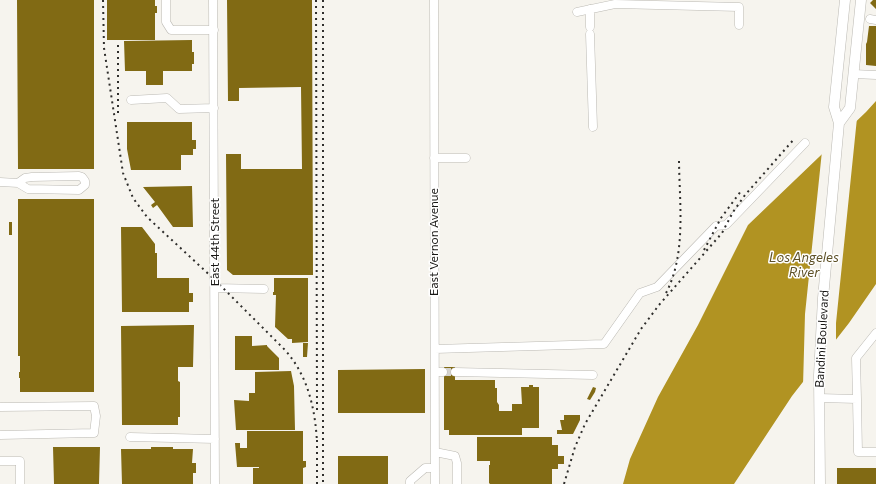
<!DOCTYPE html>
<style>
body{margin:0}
canvas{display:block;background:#f6f4ee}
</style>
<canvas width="876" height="484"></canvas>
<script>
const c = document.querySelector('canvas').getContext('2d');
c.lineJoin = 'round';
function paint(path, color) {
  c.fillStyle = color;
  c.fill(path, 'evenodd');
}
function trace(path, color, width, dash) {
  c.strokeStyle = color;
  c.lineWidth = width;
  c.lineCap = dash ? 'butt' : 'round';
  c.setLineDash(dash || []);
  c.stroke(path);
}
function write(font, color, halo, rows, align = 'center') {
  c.font = font + ' Commissioner,sans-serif';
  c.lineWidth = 3;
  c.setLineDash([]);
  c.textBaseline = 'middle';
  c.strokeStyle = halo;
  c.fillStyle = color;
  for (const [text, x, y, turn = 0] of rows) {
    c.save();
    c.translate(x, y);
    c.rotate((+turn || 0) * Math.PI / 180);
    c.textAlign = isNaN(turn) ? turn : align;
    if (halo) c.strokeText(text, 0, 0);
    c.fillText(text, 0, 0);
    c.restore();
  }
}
const water = new Path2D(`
 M876,101v183l-27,39 -57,73 -58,88h-111l7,-25 28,-62 40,-72 50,-100 118,-113z`);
const pier = new Path2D(`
 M857,118l-21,205v20l-33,43 2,-72 17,-163z`);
const building = new Path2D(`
 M17,0h77v169h-76z
 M107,0h48v6h2v7h-2v27h-48z
 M227,0h85l1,275h-80l-6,-5 -1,-116h15v15h61l-1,-82 -62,1v13h-11z
 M873,0h3v9l-6,-6z
 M869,26h7v40l-10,-1v-21l1,-2z
 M192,40v12h2v12h-2v7h-29v14h-17v-14h-21l-1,-30z
 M127,122h65v18h4v9h-3v6h-12v15h-50l-4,-21z
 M192,186l1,41h-20l-16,-22 -4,3 -2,-3 4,-3 -12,-15z
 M18,199h76v193h-74v-14h-1v-6h1v-16h-2z
 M9,222h3v13h-3z
 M121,227h21l13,17v9h2v25h32v15h4v9h-4v10h-67z
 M274,278h34v64l-16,1v-4h-4l-13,-12 1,-32h-3v-3h1z
 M190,325h4l-1,42h-15v14l2,1v35h-2v8h-56l-1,-99z
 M235,336h17v10l15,-1v1l12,12v12h-44z
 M303,343h5l-1,14h-4z
 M444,367h11v13h40v8h2v14l2,3v6h13v-7h10l-1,-17h8v-2h4v2h6v41h-17v7h-73v-5h-5z
 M425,369v44h-87v-43z
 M291,371l3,15 1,44h-59l-2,-30 15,1v-8h6v-21z
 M593,387l3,1 -1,4 -5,8 -3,-1z
 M564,415h16v5l-7,14h-16v-4h5l-2,-10h4z
 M247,431h56v30h3v6l-3,1v16h-50v-16h6v-1h-22l-2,-24h5v5h7z
 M477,437h75v8h6v11h6v8h-6v5h-6v15h-62l-1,-1v-18h1v-4h-13z
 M53,447h47l-1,37h-45z
 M151,447h22v2h20l-1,14h4v10h-3v11h-71l-1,-35h30z
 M338,456h50v28h-50z
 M837,468h39v16h-39z`);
const minorTunnel = new Path2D(`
 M443,372h12`);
const minor = new Path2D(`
 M166,0v22l5,8h43
 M213,0l2,484
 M434,0l1,484
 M590,9v18
 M577,12l38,-8 124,3v18
 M870,19l6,1
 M590,34l3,93
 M853,74l23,1
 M131,100l36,-2 12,11 35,-1
 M434,158h32
 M0,182l18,1 10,6 51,1 6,-5v-4l-3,-4 -3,-1 -47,1 -7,1 -7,5
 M215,288l49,1
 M435,349l169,-5 36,-51 17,-6 59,-61 10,-1 79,-82
 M435,372h8
 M455,372l138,3
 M819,398l38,1 1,53h18
 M857,399l-1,-41 20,-25
 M0,407l94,-1 2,10 -2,17 -94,2
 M130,437l85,2
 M435,452l20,4 2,7v21
 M0,461h20v23
 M410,484v-3l15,-13h10`);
const major = new Path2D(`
 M839,123l11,-15 11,-108
 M820,484l-1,-109 4,-77 16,-175 -5,-16 11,-107`);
const rail = new Path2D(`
 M103,0l1,48 19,125 10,25 14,19 68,63 70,70c23,26 30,58 32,92
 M316,0l1,410
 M323,0v484
 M118,113v-70
 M704,250l17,-32 20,-27
 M666,293c21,-40 13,-92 13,-136
 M317,484v-48
 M564,484l11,-37 10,-23 56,-95 18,-24 63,-72 11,-21 12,-17 50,-57`);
const streetNames = [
 ["East 44th Street",215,242,-90],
 ["East Vernon Avenue",434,242,-90],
 ["Bandini Boulevard",822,339,-87]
];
const waterNames = [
 ["Los Angeles",804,258],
 ["River",804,273]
];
paint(water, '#b19322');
paint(pier, '#f6f4ee');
paint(building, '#816a14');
trace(minorTunnel, '#d5d3cd', 8, [8, 4]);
trace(minor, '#bbb9b3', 9);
trace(major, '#bbb9b3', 11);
trace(minor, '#fff', 8);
trace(major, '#fff', 10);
trace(rail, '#2f2e2c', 2, [2, 4]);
write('12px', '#181715', '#fff', streetNames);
write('italic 13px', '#5e5127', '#fff', waterNames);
</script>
